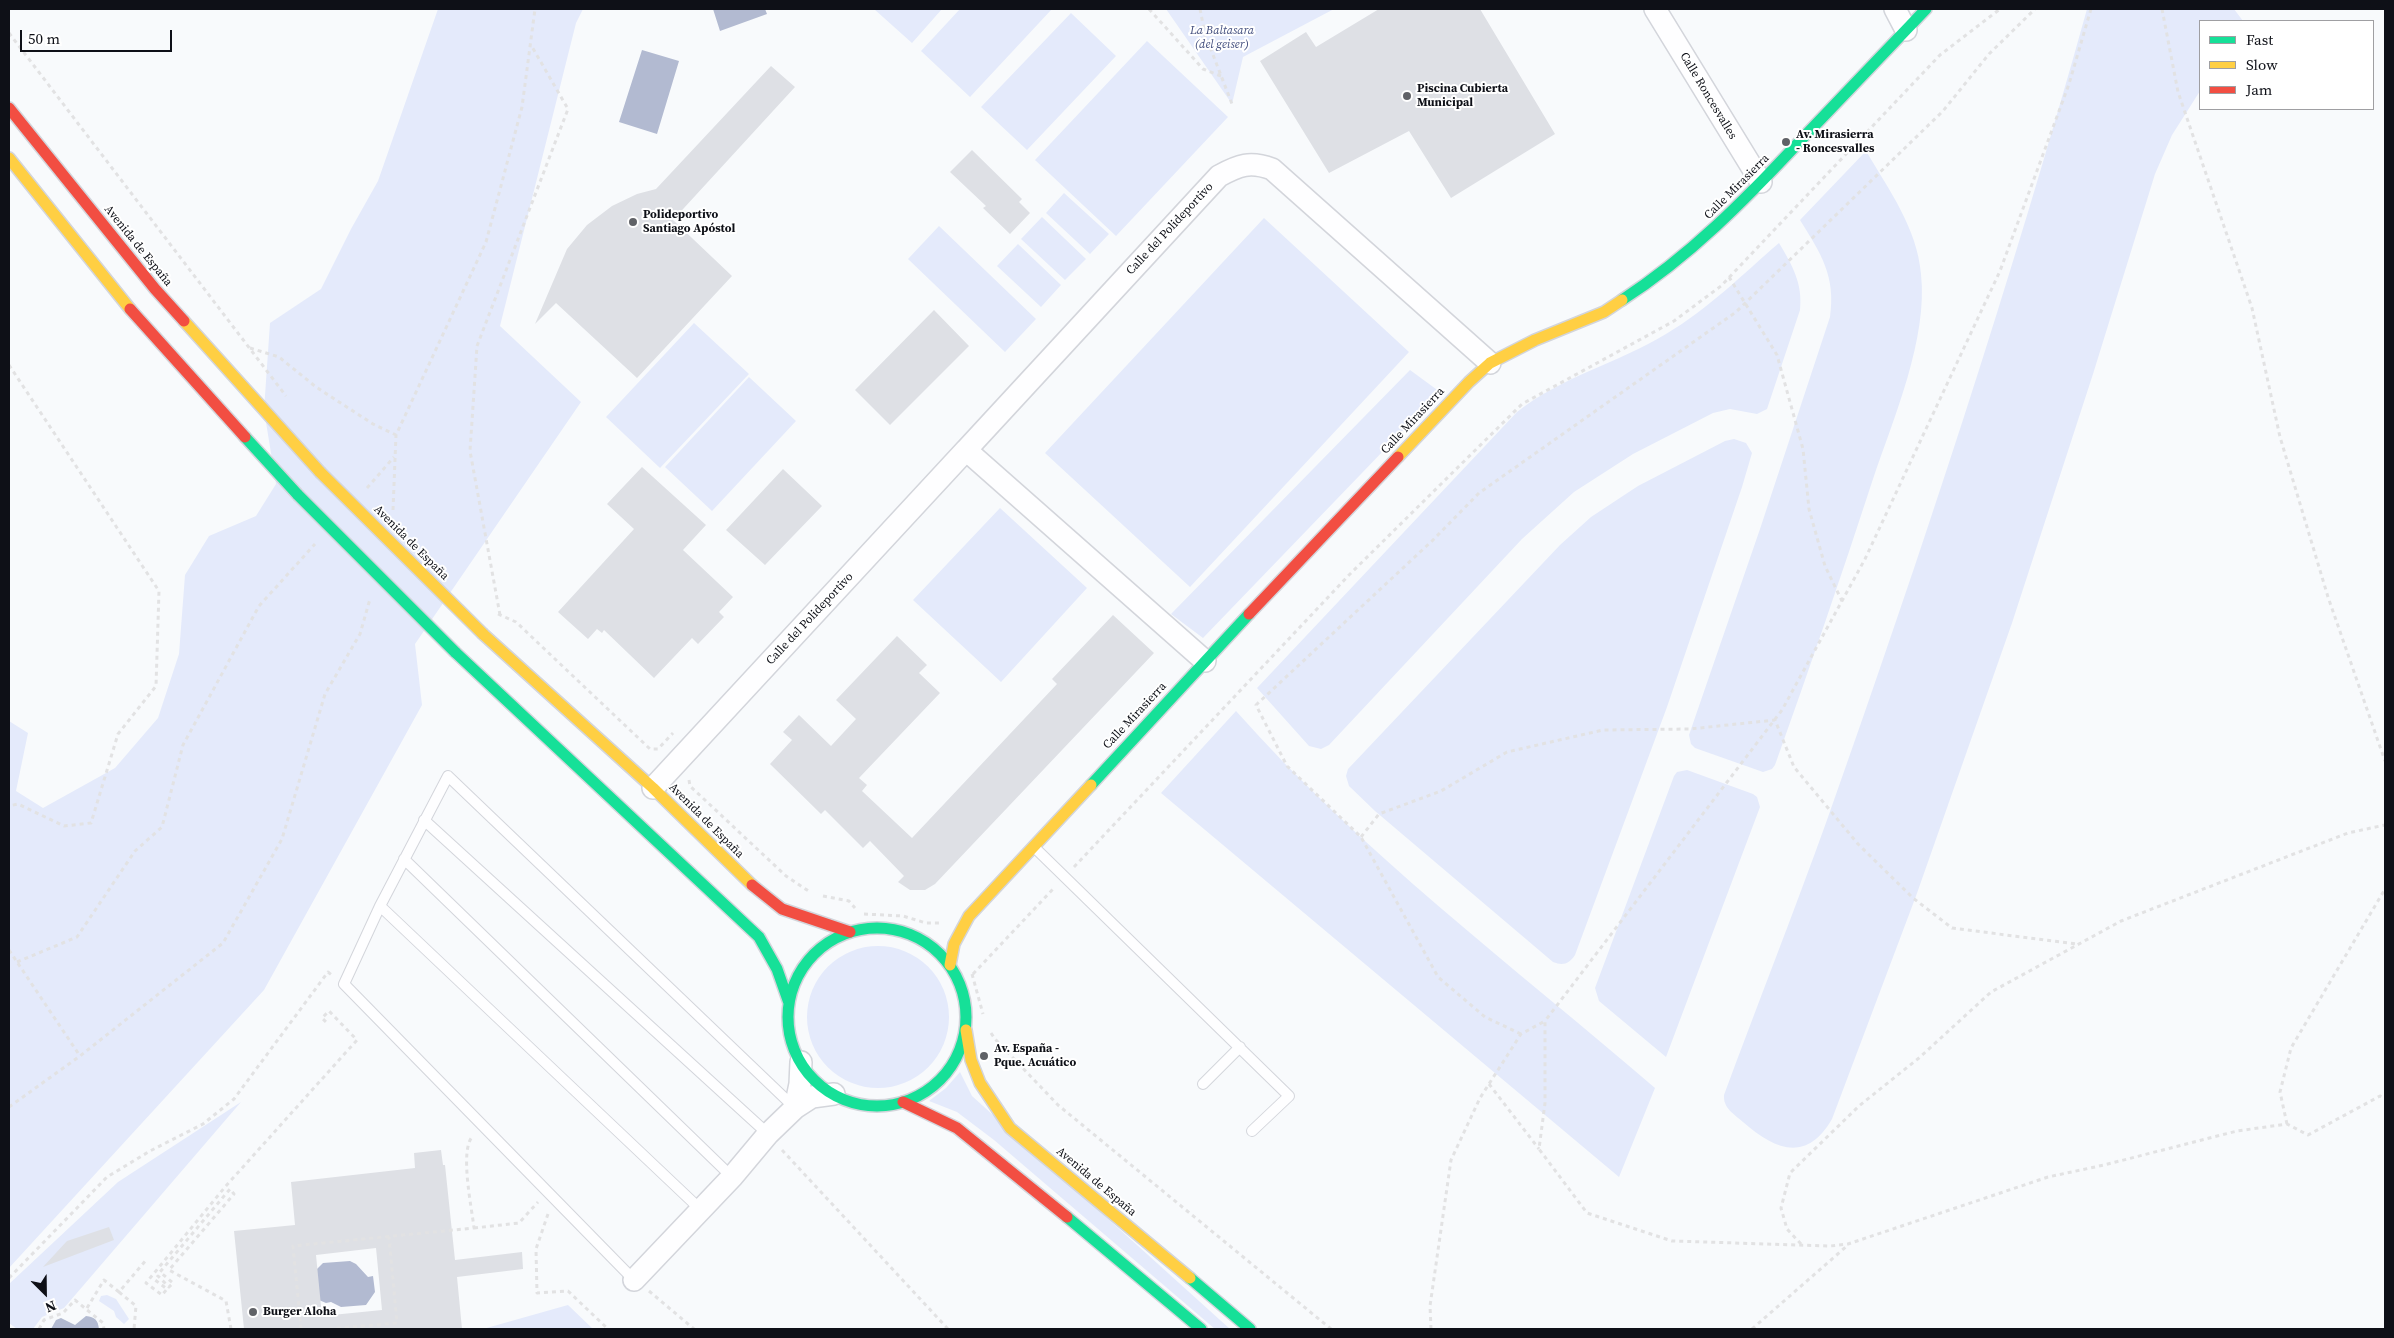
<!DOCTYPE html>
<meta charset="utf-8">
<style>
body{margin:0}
#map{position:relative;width:2394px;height:1338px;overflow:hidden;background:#f8fafc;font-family:"Source Serif 4",serif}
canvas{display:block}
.frame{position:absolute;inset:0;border:10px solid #0e1017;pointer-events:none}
.legend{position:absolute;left:2199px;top:20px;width:175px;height:90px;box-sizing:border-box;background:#fff;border:1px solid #9f9fa2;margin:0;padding:6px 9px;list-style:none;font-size:15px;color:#0e1017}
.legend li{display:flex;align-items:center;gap:10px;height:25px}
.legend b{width:25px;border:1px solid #9f9fa2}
.north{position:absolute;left:20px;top:1268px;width:50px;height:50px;-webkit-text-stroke:4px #fff;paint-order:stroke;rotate:157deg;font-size:14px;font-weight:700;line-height:20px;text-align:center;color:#0e1017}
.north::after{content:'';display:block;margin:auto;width:18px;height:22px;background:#0e1017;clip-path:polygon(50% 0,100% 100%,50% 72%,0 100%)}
.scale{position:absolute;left:20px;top:30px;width:152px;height:22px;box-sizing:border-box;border:2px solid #0e1017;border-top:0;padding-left:6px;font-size:15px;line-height:18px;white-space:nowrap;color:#0e1017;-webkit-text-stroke:4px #fff;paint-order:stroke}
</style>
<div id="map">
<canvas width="2394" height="1338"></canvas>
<div class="frame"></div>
<ul class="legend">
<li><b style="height:6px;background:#16e098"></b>Fast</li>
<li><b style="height:6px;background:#ffcf43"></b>Slow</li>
<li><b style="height:6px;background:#f24e42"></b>Jam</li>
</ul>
<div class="north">N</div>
<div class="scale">50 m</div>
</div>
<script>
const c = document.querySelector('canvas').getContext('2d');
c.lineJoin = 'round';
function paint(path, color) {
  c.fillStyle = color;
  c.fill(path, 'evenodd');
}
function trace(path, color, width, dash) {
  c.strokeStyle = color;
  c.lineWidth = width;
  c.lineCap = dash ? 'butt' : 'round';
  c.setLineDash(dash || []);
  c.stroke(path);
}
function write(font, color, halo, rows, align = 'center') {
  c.font = font + ' "Source Serif 4",serif';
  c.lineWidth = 4;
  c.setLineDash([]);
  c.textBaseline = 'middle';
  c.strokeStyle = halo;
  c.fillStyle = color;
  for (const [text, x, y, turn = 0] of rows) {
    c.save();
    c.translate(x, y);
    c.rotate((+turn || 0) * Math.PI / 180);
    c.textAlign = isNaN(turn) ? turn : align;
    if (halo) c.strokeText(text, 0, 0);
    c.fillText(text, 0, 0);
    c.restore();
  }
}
const green = new Path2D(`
 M438,9h145l-7,14 -76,303 81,76 -166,242 7,61 -158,285 -255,278v-547l19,12 -12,58 27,17 72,-40 43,-50 21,-64 6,-79 24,-39 47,-20 20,-32 -12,-74 6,-87 51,-34 30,-60 27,-48z
 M874,9h68l-30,34z
 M960,9h92l-82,88 -49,-46z
 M1166,9h168l-91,48 -11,47z
 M2087,9h147l9,12h-43v70l-28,44 -17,39 -62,200 -81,249 -96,273 -84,223c-26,45 -58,30 -89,3 -9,-8 -20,-14 -19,-27 34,-92 70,-183 103,-275 95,-268 184,-538 260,-811z
 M1071,13l45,43 -89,94 -46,-43z
 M1147,41l81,76 -112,119 -81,-76z
 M1866,151c23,39 51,77 55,123 7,65 -27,143 -48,205 -31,95 -64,191 -98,286l-3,4 -9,3 -68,-24 -4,-4 -2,-9 71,-206 70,-212c6,-41 -9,-63 -30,-97z
 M1064,193l45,41 -19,20 -44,-41z
 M1042,217l44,42 -21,21 -44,-41z
 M1264,218l145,134 -219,235 -145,-134z
 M939,226l97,93 -31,33 -97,-93z
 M1779,243c13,22 24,40 21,67l-33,99 -10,5 -27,-5 -17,4 -80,41 -59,38 -52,47 -193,206 -8,4 -12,-3 -52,-58 260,-276c44,-35 101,-49 149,-78 41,-24 77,-60 113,-91z
 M1018,244l43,41 -20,22 -44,-41z
 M694,323l55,51 -89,94 -54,-51z
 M1410,370l30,22 -237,246 -32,-24z
 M749,377l47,44 -84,90 -47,-44z
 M1734,439l12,4 6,10 -10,34 -75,220 -92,248c-6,9 -12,11 -22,7l-178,-151 -26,-25 -3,-10 2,-7 212,-224 31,-28 47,-31 87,-45z
 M1000,508l87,80 -86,94 -88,-82z
 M1236,711c125,141 276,254 419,377l-36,89 -458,-384z
 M1687,770l66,24 4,3 3,10 -94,250 -67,-56 -4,-13 79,-212 3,-4z
 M807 1017a71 71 0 1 1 142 0a71 71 0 1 1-142 0Z
 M960,1072l12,24 258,233h-15l-221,-189 -37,-28 -28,-11 17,-13z
 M241,1102l-177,206 -22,9 -9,12h-16l-8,-6v-39l109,-102z
 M107,1295l9,4 13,20 -5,5 -8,-7 -2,-6 -15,-10 2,-5z
 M568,1305l25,24h-110z`);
const water = new Path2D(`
 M713,9h52l2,5 -47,17z
 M642,50l37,11 -22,73 -38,-12z
 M350,1261l6,3 12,13 5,-1 2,16 -9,13 -25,2 -10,-5 -5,1 -7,-3 -4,-29 8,-8z
 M86,1316c9,1 12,4 13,13h-48l5,-9 5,-2 14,7z`);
const building = new Path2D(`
 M1379,9h101l75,125 -104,64 -42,-67 -80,42 -69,-112 46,-29 10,15z
 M771,66l24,21 -122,133 59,56 -95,102 -81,-75 -21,21 32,-75 20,-24 25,-19 25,-12 19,-5z
 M972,150l50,49 -3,3 11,11 -20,21 -27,-26 3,-2 -36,-34z
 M934,310l35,36 -79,79 -35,-35z
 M642,467l64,58 -23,25 50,47 -14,15 5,5 -26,27 -6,-6 -38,40 -50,-48 -2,3 -5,-4 -9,10 -30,-27 76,-83 -27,-25z
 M783,469l39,37 -57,59 -39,-35z
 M1113,615l41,38 -219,231 -10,6h-15l-12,-8 6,-6 -34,-35 -7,7 -38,-38 -4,4 -51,-50 22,-24 -9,-8 16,-17 32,31 25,-27 -20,-19 61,-64 30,29 -8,8 21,20 -81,85 8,7 -5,6 50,47 145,-154 -5,-5z
 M441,1150l2,15h2l10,95 67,-8 1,17 -66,8 5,52h-218l-10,-98 61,-6 -4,-43 124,-14 -1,-15zM376,1248l6,62 -60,6 -6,-61z
 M109,1227l5,13 -71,27 24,-26z`);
const path = new Path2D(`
 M1149,9l54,60 18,7
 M1200,9l5,25 27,70
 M2091,9l-22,75 -69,187 -135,288 -83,151 -237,311v82l-6,46 48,64 85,28 158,5 18,-2 200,-67 56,-12 133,-34 50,-7 21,11 72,-39 5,2
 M2162,9l16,83 74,216 28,129 48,160 57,164
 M9,33l277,363
 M1729,277l48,78 26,94 6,60 16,57 17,35
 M250,348l29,9 37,30 57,37 23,11
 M9,365l150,226 -3,95 -38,48 -27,89 -27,3 -46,-22 -9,2
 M367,488l27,-31
 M393,510l3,-75 90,-193 36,-135 13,-98
 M498,614l18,8 134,127h8l15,-16
 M500,615l-30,-164 7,-105 91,-237 -37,-64
 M689,780l1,6 96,90 24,16
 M1361,837l18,-23 62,-23 66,-39 96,-22 87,-1 85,-9 19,47 64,77 55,54 39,30 124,16
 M1074,867l275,-292 173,-171 152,-83 47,-35 219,-231 60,-46
 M823,896l26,5 6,7
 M864,914l39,2 23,7h13
 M9,950l71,106
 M17,962l60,-25 58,-86 27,-24 21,-82 76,-139 56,-62
 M972,974l11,40
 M973,974l81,-86
 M991,1033l4,6 63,66 273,224
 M1521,1034l-36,-17 -47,-40 -77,-140 -74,-71 -31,-61 177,-165 46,-47 257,-181 207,-201 46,-57 46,-45
 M1489,1084l50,65
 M9,1107l71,-51 143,-113 59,-104 43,-145 35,-60 10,-35
 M2287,1124l-7,-32 11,-44 94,-159
 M782,1150l166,179
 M548,1214l-12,35 1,44 31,-2 40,38
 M474,1228l45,-5 19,-21
 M1801,1244l-14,-15 -6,-21 9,-35 69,-67 60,-48 72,-66 130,-71 227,-88 37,-8
 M9,1278l98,-101 43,-26 53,-27 31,-25 94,-127 5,4
 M649,1291l45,38
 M119,1292l17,14 -2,23
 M87,1308l17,-28 15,12 28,-33
 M39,1329l5,-9 19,-7 12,-13 28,23 1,6
 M231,1329l-5,-28 -57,-31 65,-76 -4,-5 -70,83 13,11 -4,4 -11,-11 -3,4 12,9 -5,6 -16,-12 79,-96 132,-147 -28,-29 -7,7 5,5
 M301,1329l-8,-83 181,-18c-2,-19 -15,-79 -1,-92
 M329,1329l68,-6 -8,-86
 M1431,1329l-1,-23 21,-146 29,-62 41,-64 24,-13
 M1752,1329l96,-84`);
const lane = new Path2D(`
 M424,820l344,314
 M1034,847l255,249 -37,35
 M404,859l328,318
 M380,906l320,303
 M1203,1084l37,-37
 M634,1280l-290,-296 36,-78 68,-130 347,332`);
const street = new Path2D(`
 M1655,9l106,173
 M1895,9l11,21
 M1205,661l-239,-211 253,-274c20,-11 31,-15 53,-7l218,194
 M653,788l313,-338
 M795,1108l5,-24 1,-22
 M634,1280l98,-103 36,-43 27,-26 17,-11 22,-3`);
const fast = new Path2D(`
 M1622,300c68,-44 123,-100 178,-159 42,-44 84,-88 126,-132
 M245,437l53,58
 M455,652l304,285 18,32 12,34
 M1091,785l158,-171
 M788 1017a89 89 0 1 1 178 0a89 89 0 1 1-178 0Z
 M1067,1217l134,112
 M1190,1278l60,51`);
const slow = new Path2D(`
 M9,158l121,151
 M184,321l136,151
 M1398,457l71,-75 21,-19 45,-23 69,-28 18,-12
 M483,634l170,154 99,97
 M950,965l4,-21 15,-28 122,-131
 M966,1030l5,30 9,23 30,45 180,150`);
const jam = new Path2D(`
 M9,108l146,181 29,32
 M130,309l115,128
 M1249,614l149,-157
 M752,885l30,24 68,23
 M903,1102l54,26 110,89`);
const fastBridge = new Path2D(`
 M298,495l157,157`);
const slowBridge = new Path2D(`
 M320,472l163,162`);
const markers = [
 [1407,96,5,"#606267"],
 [1786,142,5,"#606267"],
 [633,222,5,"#606267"],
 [984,1056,5,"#606267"],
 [253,1312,5,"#606267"]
];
const parkNames = [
 ["La Baltasara",1222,31],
 ["(del geiser)",1222,45]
];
const poiNames = [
 ["Piscina Cubierta",1417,89],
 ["Municipal",1417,103],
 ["Av. Mirasierra",1796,135],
 ["- Roncesvalles",1796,149],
 ["Polideportivo",643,215],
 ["Santiago Apóstol",643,229],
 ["Av. España -",994,1049],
 ["Pque. Acuático",994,1063],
 ["Burger Aloha",263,1312]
];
const streetNames = [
 ["Calle Roncesvalles",1708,96,59],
 ["Calle Mirasierra",1737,187,-45],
 ["Calle del Polideportivo",1170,229,-47],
 ["Avenida de España",138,246,51],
 ["Calle Mirasierra",1413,421,-47],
 ["Avenida de España",411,543,45],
 ["Calle del Polideportivo",810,619,-47],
 ["Calle Mirasierra",1135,716,-47],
 ["Avenida de España",706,821,45],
 ["Avenida de España",1096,1182,40]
];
paint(green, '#e4eafb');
paint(water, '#b2bad1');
paint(building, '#dee0e5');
trace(lane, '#d3d5db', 12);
trace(street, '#d3d5db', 24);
trace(fast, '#d3d5db', 14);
trace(slow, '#d3d5db', 14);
trace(jam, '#d3d5db', 14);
trace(path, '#e2e2e3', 3, [4, 4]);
trace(lane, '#fefeff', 10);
trace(street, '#fefeff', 21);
trace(fast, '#16e098', 11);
trace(slow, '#ffcf43', 11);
trace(jam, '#f24e42', 11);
trace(fastBridge, '#d3d5db', 14, []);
trace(slowBridge, '#d3d5db', 14, []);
trace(fastBridge, '#16e098', 11);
trace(slowBridge, '#ffcf43', 11);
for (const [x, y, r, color] of markers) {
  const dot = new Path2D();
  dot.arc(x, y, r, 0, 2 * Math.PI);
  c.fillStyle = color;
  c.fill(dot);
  trace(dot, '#fff', 2);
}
write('italic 12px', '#434f7e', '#fff', parkNames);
write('bold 12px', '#0e1017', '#fff', poiNames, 'left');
write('12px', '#0e1017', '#fff', streetNames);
</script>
